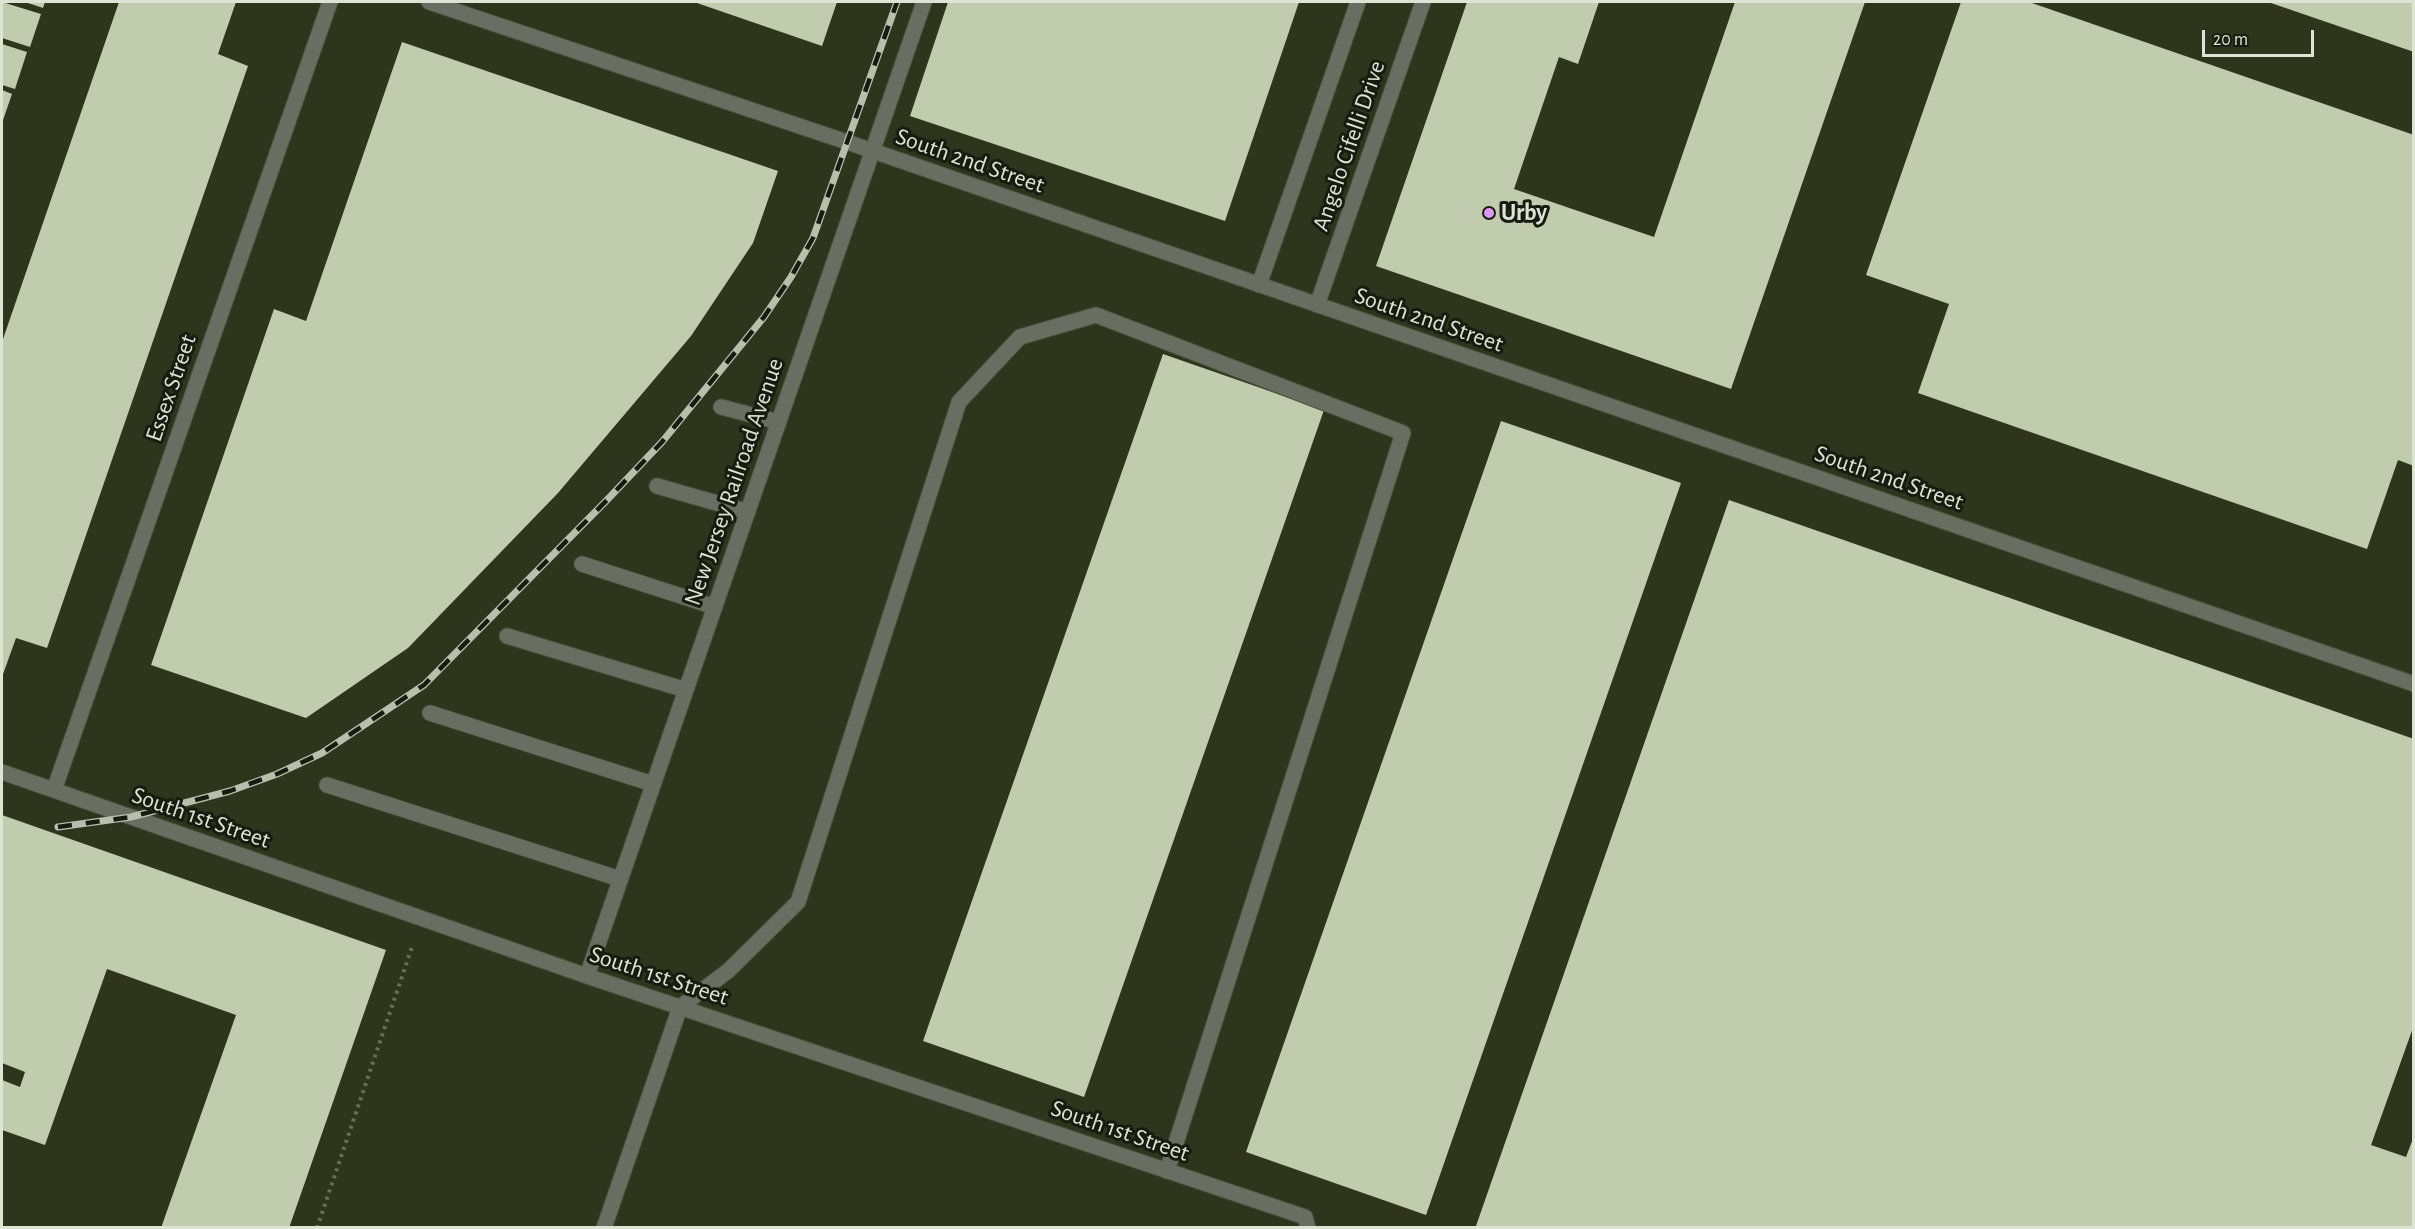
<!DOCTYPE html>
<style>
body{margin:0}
#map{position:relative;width:2415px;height:1229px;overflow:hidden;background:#2e351c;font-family:"Alegreya Sans",sans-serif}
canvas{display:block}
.frame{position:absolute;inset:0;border:3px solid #dfe3d4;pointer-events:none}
.scale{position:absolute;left:2202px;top:30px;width:112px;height:27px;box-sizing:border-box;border:3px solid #dfe3d4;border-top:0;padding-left:8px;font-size:18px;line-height:21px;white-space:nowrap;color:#dfe3d4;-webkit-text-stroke:4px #181b10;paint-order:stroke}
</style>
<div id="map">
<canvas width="2415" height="1229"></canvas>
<div class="frame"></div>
<div class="scale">20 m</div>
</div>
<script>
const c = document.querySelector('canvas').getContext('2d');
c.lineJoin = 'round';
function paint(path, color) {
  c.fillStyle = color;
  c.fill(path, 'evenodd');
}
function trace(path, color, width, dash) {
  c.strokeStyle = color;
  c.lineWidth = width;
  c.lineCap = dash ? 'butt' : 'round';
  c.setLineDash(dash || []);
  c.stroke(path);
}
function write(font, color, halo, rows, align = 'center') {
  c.font = font + ' "Alegreya Sans",sans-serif';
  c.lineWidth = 6;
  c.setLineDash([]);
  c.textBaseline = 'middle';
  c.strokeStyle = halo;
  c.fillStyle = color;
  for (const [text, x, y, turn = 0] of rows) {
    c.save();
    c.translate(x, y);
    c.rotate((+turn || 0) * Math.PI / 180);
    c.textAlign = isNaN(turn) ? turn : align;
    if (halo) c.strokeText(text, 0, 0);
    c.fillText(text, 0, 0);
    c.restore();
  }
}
const building = new Path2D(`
 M2,2l39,12 -11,33 -28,-9z
 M25,2h20l-2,6z
 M119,2h117l-18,52 30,12 -201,582 -31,-10 -14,39v-335z
 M694,2h143l-15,44z
 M948,2h351l-74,219 -315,-105z
 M1467,2h132l-21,62 -19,-7 -45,132 140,48 81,-235h130l-134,387 -355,-123z
 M1961,2h68l385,133v331l-16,-6 -31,89 -449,-156 31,-89 -83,-29z
 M2268,2h146v50z
 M402,42l376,129 -25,72 -62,93 -133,157 -150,155 -102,70 -155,-53 123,-356 32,12z
 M2,44l25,8 -12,37 -13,-4z
 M2,90l10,4 -10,29z
 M1163,354l161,56 -240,687 -161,-56z
 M1501,421l180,62 -255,732 -180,-63z
 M1729,500l685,239v286l-43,120 35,12 8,-21v92l-938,-2z
 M2,815l384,135 -97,278h-128l75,-213 -129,-46 -62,176 -43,-15v-50l18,7 5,-15 -23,-9z`);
const path = new Path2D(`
 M317,1228l96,-284`);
const minor = new Path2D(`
 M429,2l418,140 1567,542
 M1259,285l99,-283
 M1317,305l106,-303
 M721,407l58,15
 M657,486l91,26
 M582,564l133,43
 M507,636l179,54
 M430,713l223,71
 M2,772l585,204 718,241 3,11
 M327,785l293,94
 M54,790l276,-788
 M587,976l337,-974
 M604,1228l76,-221 48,-36 70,-69 161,-500 61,-65 76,-22 307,118 -236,738`);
const rail = new Path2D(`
 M58,827l73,-10 99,-26 47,-17 45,-21 102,-68 183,-185 55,-58 102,-125 27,-40 22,-39 84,-236`);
const markers = [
 [1489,213,6,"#db99f5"]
];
const streetNames = [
 ["Angelo Cifelli Drive",1349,146,-71],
 ["South 2nd Street",970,161,19],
 ["South 2nd Street",1429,320,19],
 ["Essex Street",171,388,-71],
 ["South 2nd Street",1889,478,19],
 ["New Jersey Railroad Avenue",734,482,-71],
 ["South 1st Street",201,818,19],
 ["South 1st Street",659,976,18],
 ["South 1st Street",1120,1131,19]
];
const poiNames = [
 ["Urby",1501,213]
];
paint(building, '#c1cbad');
trace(minor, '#4a5139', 17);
trace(path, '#686e58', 4, [3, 4.5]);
trace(minor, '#6a6e62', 15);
trace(rail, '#babead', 7);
trace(rail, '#181b10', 4.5, [14]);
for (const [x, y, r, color] of markers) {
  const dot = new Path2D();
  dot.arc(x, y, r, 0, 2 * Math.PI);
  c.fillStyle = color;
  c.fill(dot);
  trace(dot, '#181b10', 2);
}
write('24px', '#dfe3d4', '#181b10', streetNames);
write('bold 24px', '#dfe3d4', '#181b10', poiNames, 'left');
</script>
